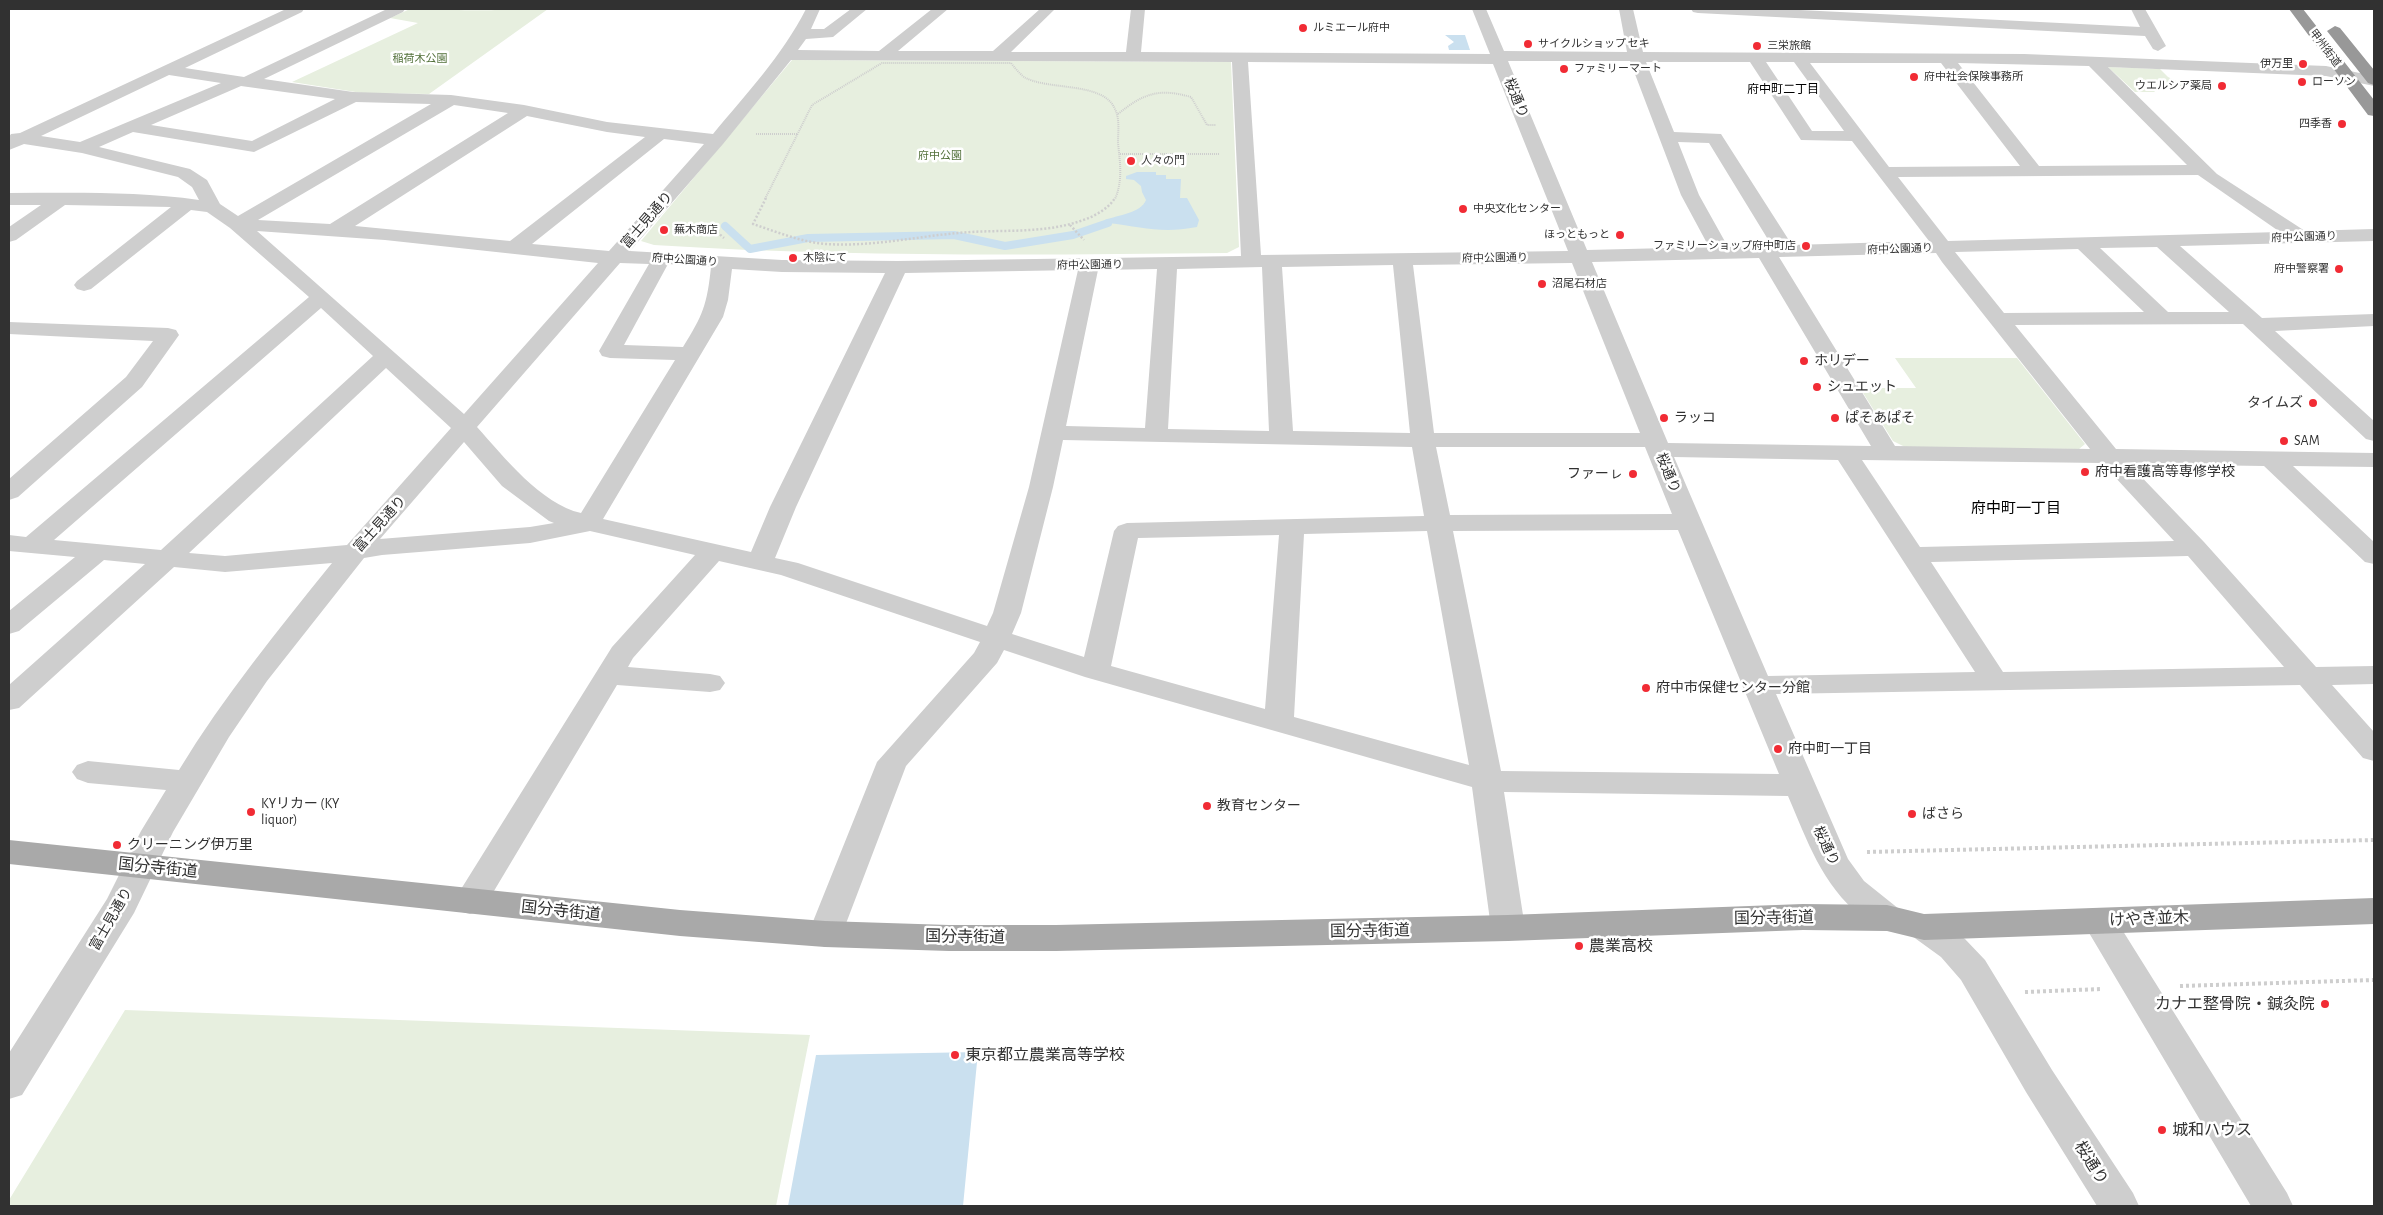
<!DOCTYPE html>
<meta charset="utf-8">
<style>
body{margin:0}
#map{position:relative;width:2383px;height:1215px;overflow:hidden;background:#fff;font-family:"Alegreya Sans",sans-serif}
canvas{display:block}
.frame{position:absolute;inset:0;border:10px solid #313131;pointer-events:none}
</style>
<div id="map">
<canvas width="2383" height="1215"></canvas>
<div class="frame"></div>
</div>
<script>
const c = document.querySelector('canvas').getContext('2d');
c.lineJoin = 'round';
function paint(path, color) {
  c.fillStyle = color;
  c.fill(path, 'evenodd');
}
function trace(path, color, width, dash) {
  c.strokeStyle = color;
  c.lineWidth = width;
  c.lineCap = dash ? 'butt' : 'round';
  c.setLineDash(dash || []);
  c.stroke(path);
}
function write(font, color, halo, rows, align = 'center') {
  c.font = font + ' "Alegreya Sans","Noto Sans JP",sans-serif';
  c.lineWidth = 5;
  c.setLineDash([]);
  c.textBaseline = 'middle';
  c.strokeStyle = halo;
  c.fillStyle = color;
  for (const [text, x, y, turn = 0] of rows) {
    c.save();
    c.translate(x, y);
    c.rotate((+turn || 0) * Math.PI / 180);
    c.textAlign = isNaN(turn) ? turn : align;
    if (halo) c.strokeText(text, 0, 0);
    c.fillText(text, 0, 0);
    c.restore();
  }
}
const green = new Path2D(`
 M410,9c13,0 87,3 93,0h45l-119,85 -67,-1 -70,-11 126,-59 -28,-5z
 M792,60l439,2 8,185 -12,6c-191,2 -382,4 -573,-8l-13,-4z
 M2108,67l52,2 8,8 19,9h-37l5,6h-20z
 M1895,358h122l68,86 -6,5 -174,-2 -12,-6 -33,-53h56z
 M125,1010l685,25 -34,171h-767v-6z`);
const water = new Path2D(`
 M1445,35h20l5,15h-21l-1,-4 6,-4z
 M1137,172h19v3h10v4h15l-1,19h7l12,22 -2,7c-36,7 -54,0 -89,-4l-3,-3c13,-5 36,-7 41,-20l-4,-8 -1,-6 -7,-6 -8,-1v-3z
 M978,1052l-15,154h-175l28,-151z`);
const stream = new Path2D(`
 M725,226l25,23 58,-11 146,-3 51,11 68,-11 35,-12`);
const pathFar2 = new Path2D(`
 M1118,114c26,-21 41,-26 73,-17l16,28h9
 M756,134h42
 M1120,154h99
 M765,199l47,-94 70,-42h129c4,5 8,10 13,14 24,14 79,4 91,32 5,10 3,23 3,34 2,19 5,38 -3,56`);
const pathFar1 = new Path2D(`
 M766,198l-13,26c24,8 48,18 73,20 44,3 88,-7 132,-11 39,-4 78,1 116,-10 15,-4 33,-12 41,-25
 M1070,225l14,15
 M717,232l7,6`);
const path = new Path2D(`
 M1867,852l507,-12
 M2180,986l194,-6
 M2025,992l76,-3`);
const minor = new Path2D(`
 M286,9h18l-2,3 -117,56 59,9 143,-68h18l-2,3 -139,67 89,13 98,3 73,10 83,17 106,12c33,-40 69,-78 93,-125h14l-9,20h13l27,-20h16l-34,28 -27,2 -8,11 81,1 53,-42h16l-50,42h95l47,-42h15l-44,43h115l5,-43h14l-4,43 349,2 -18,-45h14l18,42 123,1 -8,-43h14l10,43 381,2 302,12 48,10v10l-48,-10 -218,-9 109,107 88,57 69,-2v12l-194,5 82,72 112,-4v12l-99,5 99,90v20l-8,-2 -123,-115 -228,1 101,124 258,4v14l-81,-1 81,76v22l-9,-2 -101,-96 -135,-2 75,78 112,125 58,-1v18l-42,1 42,47v29l-11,-3 -63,-73 -524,9 72,165 16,22 35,28 5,9 -5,9c-18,6 -24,1 -38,-11 -39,-31 -54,-76 -73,-120l-284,-4 21,136 -5,9 -12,4 -12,-4 -5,-9 -19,-141 -387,-110 -81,-27 -7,13 -91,103 -64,168 -5,9 -12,4 -12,-4 -5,-9 69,-172 97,-109 6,-11 -199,-67 -62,-14 -86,97 -5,9 82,7 10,2 5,7 -5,7 -10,2 -93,-7 -135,226 -12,3 -12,-3 -5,-9 159,-255 83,-92 -105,-24 -60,12 -148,12 -18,3 -97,123 -38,56 -56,95 -39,81 -112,182 -13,4v-46l98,-154 34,-68 25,-41 -78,-7 -11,-4 -5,-7 5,-7 11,-4 91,9c45,-74 99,-140 153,-207l-107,9 -51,-5 -155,141 -10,2v-25l136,-121 -41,-4 -85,71 -10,3v-23l66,-54 -66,-6v-16l17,2 283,-240 -79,-69 -23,-16 -16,-2 -100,79 -7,2 -7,-2 -3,-4 3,-4 94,-74 -106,-2 -49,35 -7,2v-15l32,-22h-32v-12c63,0 127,-2 190,7l-7,-13 -14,-10 -96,-24 -58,-9 -15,6v-13l2,-3 9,-1zM791,60l441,2 9,194 -343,5 -116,-1 -152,-9 93,-107zM1508,61h122l51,134 28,52 -122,3zM1248,62l245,2 75,187 -307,4zM1646,62h104l51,78 51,1 77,100 -137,4 -71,-111 -47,-2zM1766,62h28l50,69h-32zM1810,63h131l79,103 -131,1zM1958,63l131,3 98,99 -148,1zM169,75l52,8 -141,59 -39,-6zM241,86l94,13 -83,42 -101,-16zM356,102l75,2 -193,112 -18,-12 -13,-24 -17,-11 -91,-22 34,-15 121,20zM454,105l54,8 -178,111 -72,-4zM527,116l80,16 38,5 -135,104 -155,-15zM664,139l40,5 -95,107 -77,-7zM1678,142l31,1 63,103 -44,1 -29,-52zM2198,175l82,57 -332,9 -50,-64zM257,231l128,9 213,23 -134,151zM2157,247l72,65h-61l-68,-64zM2078,249l66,63 -140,1 -49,-61zM1936,253l6,9 148,187 -195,-3 -116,-189zM1759,258l112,188 -203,-3 -76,-181zM620,263l29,1 -50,87 3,5 8,2 65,2 -94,153c-40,-9 -77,-56 -104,-86zM1572,263l68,170h-206l-21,-168zM668,264l43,3c-4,38 -8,48 -28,80l-59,-2zM1393,265l17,168 -117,-2 -11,-164zM1262,267l7,164 -101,-2 9,-160zM732,269l50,3 103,1 -115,234 -19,45 -148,-33 120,-202 5,-17zM1157,269l-12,159 -79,-2 32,-156zM1078,270l-49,217 -36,126 -6,13 -189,-63 -23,-5 21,-51 109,-234zM321,308l52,48 -212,194 -107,-10zM386,368l65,60 -104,117 -122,11 -36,-3zM1063,440l349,7 12,69 -297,7 -9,3 -4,5 -30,126 -72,-23 9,-21 32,-126zM464,442l38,44 47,35 5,2 -24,4 -150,12zM1436,447h209l27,67 -222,1zM1674,457l164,3 137,212 -207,4zM1862,460l240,3 72,78 -254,6zM1678,530l101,244 -278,-3 -48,-240zM1427,531l42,234 -175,-48 10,-183zM1279,535l-14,174 -154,-43 27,-128zM2188,556l96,111 -281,5 -72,-110z
 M1691,9h89l360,18 -9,-18h14l21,37 -8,5 -5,-2 -8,-13 -447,-23 -5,-1z
 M9,322l159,6 8,2 3,5 -37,52 -124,110 -9,3v-21l117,-102 27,-36 -144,-7z
 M2099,908l12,4 176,281 6,13h-42l-169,-285 5,-9z
 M1924,914l12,4 29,21 20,21 67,110 81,123 6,13h-42l-71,-114 -65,-112 -20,-23 -29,-21 -5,-9 5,-9z`);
const major = new Path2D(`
 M9,840l671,70 145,11 124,4h107l452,-10 295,-11 84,1 37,9 450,-16v26l-450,16 -37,-9 -84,-1 -295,11 -452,10h-107l-124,-4 -145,-11 -671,-72z`);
const highway = new Path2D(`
 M2289,9h14l71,91v16l-6,-1z
 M2335,26l5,2 34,42v15l-6,-2 -41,-52z`);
const markers = [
 [1303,28,5,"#f12b34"],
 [1528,44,5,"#f12b34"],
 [1757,46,5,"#f12b34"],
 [2303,64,5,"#f12b34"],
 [1564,69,5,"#f12b34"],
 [1914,77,5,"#f12b34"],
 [2302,82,5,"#f12b34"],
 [2222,86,5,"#f12b34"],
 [2342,124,5,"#f12b34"],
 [1131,161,5,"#f12b34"],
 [1463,209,5,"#f12b34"],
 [664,230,5,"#f12b34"],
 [1620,235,5,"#f12b34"],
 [1806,246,5,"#f12b34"],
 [793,258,5,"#f12b34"],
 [2339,269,5,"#f12b34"],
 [1542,284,5,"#f12b34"],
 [1804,361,5,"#f12b34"],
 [1817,387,5,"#f12b34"],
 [2313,403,5,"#f12b34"],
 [1664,418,5,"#f12b34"],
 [1835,418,5,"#f12b34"],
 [2284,441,5,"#f12b34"],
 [2085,472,5,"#f12b34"],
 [1633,474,5,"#f12b34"],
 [1646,688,5,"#f12b34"],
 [1778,749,5,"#f12b34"],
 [1207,806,5,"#f12b34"],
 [251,812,5,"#f12b34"],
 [1912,814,5,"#f12b34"],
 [117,845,5,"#f12b34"],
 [1579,946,5,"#f12b34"],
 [2325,1004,5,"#f12b34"],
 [955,1055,5,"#f12b34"],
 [2162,1130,5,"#f12b34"]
];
const farPoinames = [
 ["ルミエール府中",1313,28],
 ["サイクルショップ セキ",1538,44],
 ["三栄旅館",1767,46],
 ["伊万里",2293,64,"right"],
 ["ファミリーマート",1574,69],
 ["府中社会保険事務所",1924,77],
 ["ローソン",2312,82],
 ["ウエルシア薬局",2212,86,"right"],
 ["四季香",2332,124,"right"],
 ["人々の門",1141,161],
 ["中央文化センター",1473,209],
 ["蕪木商店",674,230],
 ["ほっともっと",1610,235,"right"],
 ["ファミリーショップ府中町店",1796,246,"right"],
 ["木陰にて",803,258],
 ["府中警察署",2329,269,"right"],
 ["沼尾石材店",1552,284]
];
const farStreetnames = [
 ["甲州街道",2325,48,53],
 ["府中公園通り",2304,237,-2],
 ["府中公園通り",1900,249,-2],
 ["府中公園通り",1495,258,-1],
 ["府中公園通り",685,260,4],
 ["府中公園通り",1090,265,-1]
];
const farParknames = [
 ["稲荷木公園",420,59],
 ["府中公園",940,156]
];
const farNeighbourhoodnames = [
 ["府中町二丁目",1783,89]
];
const streetNames = [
 ["桜通り",1516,98,68],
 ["富士見通り",647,220,-49],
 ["桜通り",1668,473,68],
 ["富士見通り",380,524,-48],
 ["桜通り",1826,846,65],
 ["富士見通り",111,919,-60]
];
const poiNames = [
 ["ホリデー",1814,361],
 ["シュエット",1827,387],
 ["タイムズ",2303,403,"right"],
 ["ラッコ",1674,418],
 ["ぱそあぱそ",1845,418],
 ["SAM",2294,441],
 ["府中看護高等専修学校",2095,472],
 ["ファーㇾ",1623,474,"right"],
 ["府中市保健センター分館",1656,688],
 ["府中町一丁目",1788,749],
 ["KYリカー (KY",261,804],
 ["liquor)",261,820],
 ["教育センター",1217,806],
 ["ばさら",1922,814],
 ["クリーニング伊万里",127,845]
];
const neighbourhoodNames = [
 ["府中町一丁目",2016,508]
];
const nearStreetnames = [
 ["国分寺街道",158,868,6],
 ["国分寺街道",561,911,6],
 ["国分寺街道",1774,918,-1],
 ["けやき並木",2149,919,-2],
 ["国分寺街道",1370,931,-1],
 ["国分寺街道",965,937,1],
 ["桜通り",2091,1163,58]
];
const nearPoinames = [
 ["農業高校",1589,946],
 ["カナエ整骨院・鍼灸院",2315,1004,"right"],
 ["東京都立農業高等学校",965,1055],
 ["城和ハウス",2172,1130]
];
paint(green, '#e7efdf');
paint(water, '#cae0ef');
trace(stream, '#cae0ef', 8);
trace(pathFar2, '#cecece', 2, [1, 1]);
trace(pathFar1, '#cecece', 2.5, [2, 2]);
trace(path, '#cecece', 4, [3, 3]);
paint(minor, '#cecece');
paint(major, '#a9a9a9');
paint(highway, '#989898');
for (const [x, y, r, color] of markers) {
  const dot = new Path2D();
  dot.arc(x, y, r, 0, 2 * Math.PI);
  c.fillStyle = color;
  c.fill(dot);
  trace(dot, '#fff', 2);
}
write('11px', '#313131', '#fff', farPoinames, 'left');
write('11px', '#313131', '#fff', farStreetnames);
write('11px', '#53713b', '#fff', farParknames);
write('12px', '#000', '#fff', farNeighbourhoodnames);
write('14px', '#313131', '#fff', streetNames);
write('14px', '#313131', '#fff', poiNames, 'left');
write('15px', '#000', '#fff', neighbourhoodNames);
write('16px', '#313131', '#fff', nearStreetnames);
write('16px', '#313131', '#fff', nearPoinames, 'left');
</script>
